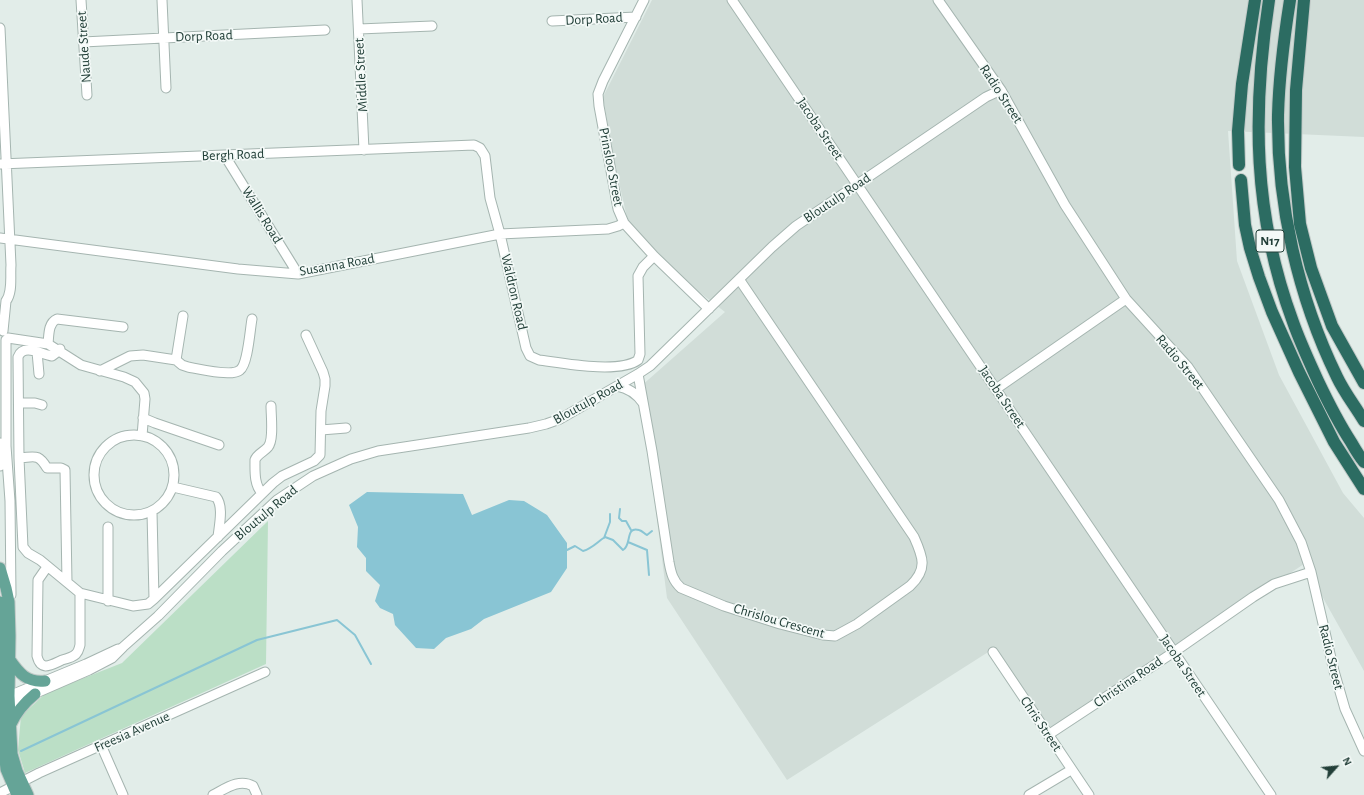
<!DOCTYPE html>
<style>
body{margin:0}
#map{position:relative;width:1364px;height:795px;overflow:hidden;background:#e2ede9;font-family:"Alegreya Sans",sans-serif}
canvas{display:block}
.north{position:absolute;left:1316px;top:747px;width:40px;height:40px;-webkit-text-stroke:3px #f3f9f7;paint-order:stroke;rotate:63deg;font-size:11px;font-weight:700;line-height:16px;text-align:center;color:#223f38}
.north::after{content:'';display:block;margin:auto;width:14px;height:18px;background:#223f38;clip-path:polygon(50% 0,100% 100%,50% 72%,0 100%)}
</style>
<div id="map">
<canvas width="1364" height="795"></canvas>
<div class="north">N</div>
</div>
<script>
const c = document.querySelector('canvas').getContext('2d');
c.lineJoin = 'round';
function paint(path, color) {
  c.fillStyle = color;
  c.fill(path, 'evenodd');
}
function trace(path, color, width, dash) {
  c.strokeStyle = color;
  c.lineWidth = width;
  c.lineCap = dash ? 'butt' : 'round';
  c.setLineDash(dash || []);
  c.stroke(path);
}
function write(font, color, halo, rows, align = 'center') {
  c.font = font + ' "Alegreya Sans",sans-serif';
  c.lineWidth = 3.5;
  c.setLineDash([]);
  c.textBaseline = 'middle';
  c.strokeStyle = halo;
  c.fillStyle = color;
  for (const [text, x, y, turn = 0] of rows) {
    c.save();
    c.translate(x, y);
    c.rotate((+turn || 0) * Math.PI / 180);
    c.textAlign = isNaN(turn) ? turn : align;
    if (halo) c.strokeText(text, 0, 0);
    c.fillText(text, 0, 0);
    c.restore();
  }
}
const built = new Path2D(`
 M652,0h712v137l-136,-6 9,130 42,114 64,118 21,25v153l-60,-107 -254,167 -57,-82 -206,131 -120,-182 -27,-211 85,-75 -31,-24 -34,-32 -32,-34 -15,-66 -10,-59z`);
const green = new Path2D(`
 M268,521l-2,143 -241,109 -7,-23 3,-34 25,-23 76,-30z`);
const water = new Path2D(`
 M367,492l96,2 9,21 37,-15 15,1 23,14 20,28v25l-16,24 -67,27 -13,10 -25,9 -12,11 -18,-1 -21,-23 -2,-11 -13,-6 -5,-7 5,-16 -14,-14v-13l-9,-11 1,-20 -9,-22z`);
const stream = new Path2D(`
 M620,509l-1,9 3,3h4l5,9
 M604,538l6,-16v-8
 M628,542l19,8 2,25
 M567,550l8,-4 8,5c10,-3 14,-9 22,-14l8,3 10,10c9,-5 2,-24 16,-20 4,1 5,4 8,5l5,-4
 M21,751l236,-111 80,-20 18,15 16,29`);
const minor = new Path2D(`
 M81,0l6,95
 M162,0l4,88
 M357,0l7,150
 M644,0l-41,81 -5,13 1,12 19,103 6,14 30,33 55,53
 M732,0l539,795
 M938,0l63,90 64,115 61,94 62,68 91,133 22,42 10,30 23,99 11,38 19,42
 M552,21l84,-4
 M0,28l11,237c-1,11 2,27 -5,36l-3,30
 M359,29l73,-3
 M83,42l242,-12
 M225,156l73,118
 M0,164l474,-19 6,3 5,8 5,42 10,36 26,114 4,8 9,4c23,3 80,14 99,0l2,-6 -2,-78 5,-9 11,-11
 M0,238l238,31 60,5 202,-40 108,-5 10,-3 6,-3
 M8,338l40,6 33,21 43,12 11,5 9,11 1,6 -3,37
 M6,340v106l4,55 1,94
 M48,344c1,-9 0,-21 9,-25l66,8
 M60,349l-4,4 -4,3c-11,-2 -29,-13 -34,1l1,101 4,89 5,6 12,7 40,33 53,13 15,-2 6,-5 119,-116 9,-7 32,-15 6,-6 1,-44 4,-25v-7l-2,-7 -17,-37
 M37,352l2,22
 M176,360l7,-44
 M100,371l30,-15 13,-1 33,5 6,5 6,2c11,2 44,10 52,3 8,-6 10,-41 12,-51
 M638,374l14,77 17,111c2,11 4,19 12,26l43,18 56,18 43,11 12,1 22,-12 53,-38c18,-17 13,-29 4,-49l-175,-258
 M617,386c11,2 20,8 26,17
 M996,389l130,-90
 M19,403h16l7,2
 M143,418l12,5 64,22
 M321,430l25,-2
 M94 475a40 40 0 1 1 80 0a40 40 0 1 1-80 0Z
 M19,458c16,-1 19,-5 28,10h14l4,2 2,112
 M0,466v-23
 M173,487l43,10c8,9 3,29 2,40
 M262,493c-8,-8 -7,-22 -7,-33 2,-6 9,-8 13,-13 6,-7 3,-31 3,-41
 M152,512l2,87
 M108,527v74
 M47,567l-9,13 -1,76c4,16 14,9 25,4 4,-1 11,-3 14,-6 3,-3 3,-6 4,-9v-52
 M993,652l96,143
 M4,698l82,-34 32,-15
 M4,707l85,-37 23,-12 11,-11 35,-31 64,-65 55,-51 36,-24 38,-17 27,-8 151,-23 17,-4 14,-5 78,-45 12,-8 122,-119 24,-21 190,-129 15,-7
 M1048,735l126,-83 79,-55 21,-13 37,-12
 M101,745l22,50
 M0,793l39,-20 226,-101
 M213,795c12,-6 26,-17 40,-9l4,9
 M1029,795l42,-25`);
const major = new Path2D(`
 M0,568l6,20 3,14 1,34 -1,60 3,58 5,17 11,24
 M0,602l3,140 3,27 11,26
 M10,660c9,13 17,23 35,21
 M11,724c6,-13 13,-21 24,-30`);
const highway = new Path2D(`
 M1269,0c-17,112 -16,214 24,322 7,20 16,39 25,59 10,21 20,41 33,61 4,7 8,14 13,20
 M1290,0c-6,38 -11,76 -12,115 -1,89 20,182 59,262 7,15 18,29 27,44
 M1304,0l-8,90 -1,77 5,57 11,44 21,58 32,57
 M1239,165l-1,-34 4,-47 13,-84
 M1241,180l4,45 5,23 9,29 13,35 27,60 35,70 30,47`);
const shields = [
 [1270,241,28]
];
const shieldNames = [
 ["N17",1270,241]
];
const streetNames = [
 ["Dorp Road",594,19,-3],
 ["Dorp Road",204,36,-2],
 ["Naude Street",84,47,-94],
 ["Middle Street",361,75,-93],
 ["Radio Street",1001,94,57],
 ["Jacoba Street",820,129,56],
 ["Bergh Road",233,155,-2],
 ["Prinsloo Street",611,167,79],
 ["Bloutulp Road",837,198,-34],
 ["Wallis Road",262,215,58],
 ["Susanna Road",337,265,-10],
 ["Waldron Road",514,292,77],
 ["Radio Street",1180,362,50],
 ["Jacoba Street",1002,397,56],
 ["Bloutulp Road",588,402,-29],
 ["Bloutulp Road",266,513,-40],
 ["Chrislou Crescent",779,621,16],
 ["Radio Street",1331,657,76],
 ["Jacoba Street",1183,666,56],
 ["Christina Road",1128,682,-34],
 ["Chris Street",1041,724,56],
 ["Freesia Avenue",132,732,-24]
];
paint(built, '#d1ddd8');
paint(green, '#bbdfc6');
paint(water, '#89c5d4');
trace(stream, '#89c5d4', 2);
trace(minor, '#a5b5b0', 11);
trace(major, '#c1c9c7', 13);
trace(highway, '#c1c9c7', 14);
trace(minor, '#fff', 9);
trace(major, '#65a497', 11);
trace(highway, '#2c6c62', 12);
for (const [x, y, w] of shields) {
  const box = new Path2D();
  box.roundRect(x - w / 2, y - 11, w, 22, 3);
  c.fillStyle = '#f3f9f7';
  c.fill(box);
  trace(box, '#223f38', 1);
}
write('bold 13px', '#223f38', null, shieldNames);
write('14px', '#223f38', '#f3f9f7', streetNames);
</script>
